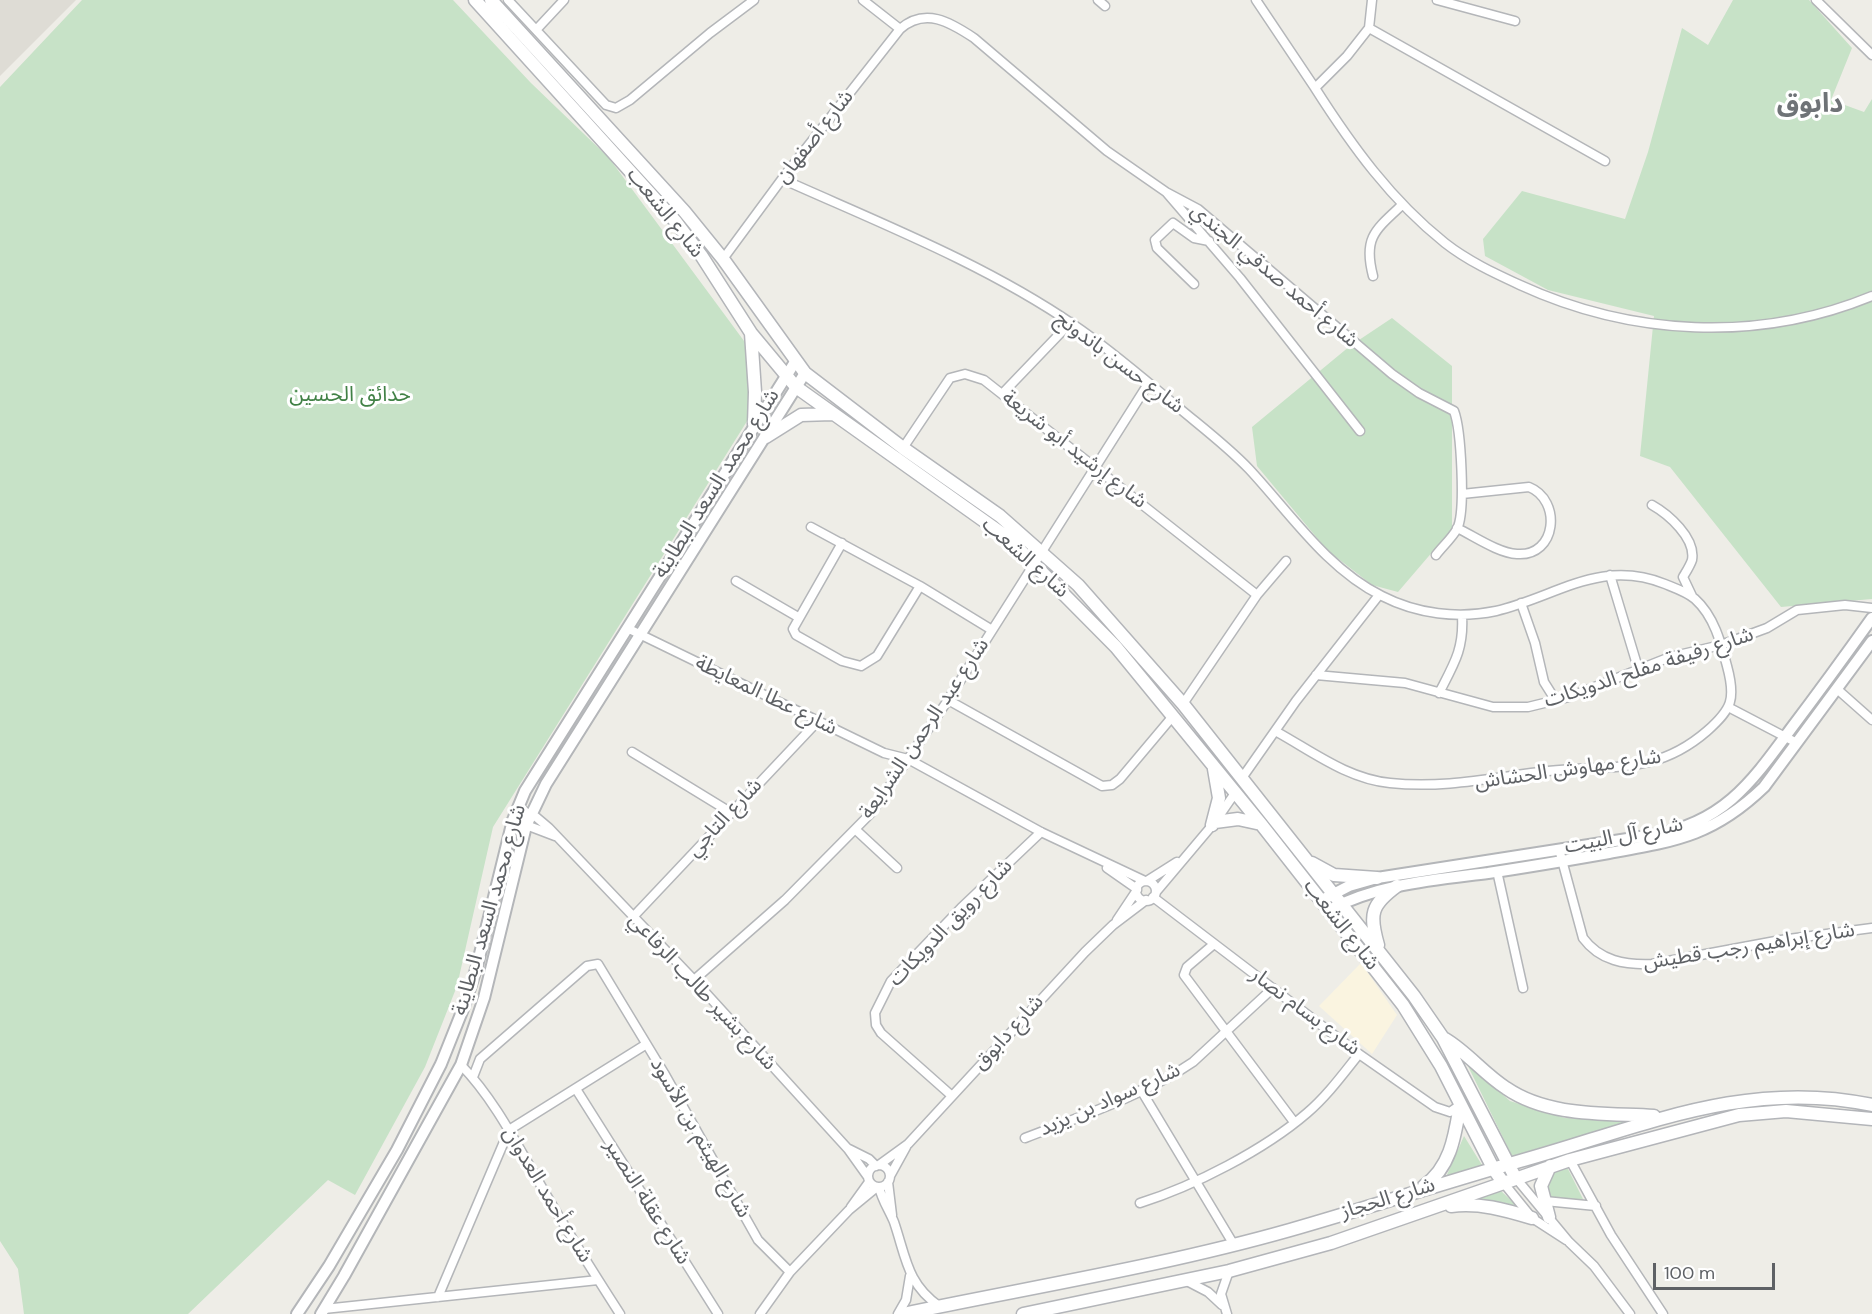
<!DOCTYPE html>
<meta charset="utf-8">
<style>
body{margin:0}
#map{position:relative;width:1872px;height:1314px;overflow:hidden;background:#eeede7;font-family:"DM Sans",sans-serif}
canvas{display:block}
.scale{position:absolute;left:1653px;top:1263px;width:122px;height:27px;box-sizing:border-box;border:3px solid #5e6165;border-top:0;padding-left:8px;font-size:18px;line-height:21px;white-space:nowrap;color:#5e6165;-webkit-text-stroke:4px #fff;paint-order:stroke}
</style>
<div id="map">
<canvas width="1872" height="1314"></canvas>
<div class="scale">100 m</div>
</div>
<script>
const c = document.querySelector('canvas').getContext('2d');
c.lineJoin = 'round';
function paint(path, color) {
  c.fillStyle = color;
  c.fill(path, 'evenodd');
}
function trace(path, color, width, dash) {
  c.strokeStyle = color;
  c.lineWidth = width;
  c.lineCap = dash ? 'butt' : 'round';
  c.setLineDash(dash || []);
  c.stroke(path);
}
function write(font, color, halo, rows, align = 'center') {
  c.font = font + ' "DM Sans","Noto Sans Arabic",sans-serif';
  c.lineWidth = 6;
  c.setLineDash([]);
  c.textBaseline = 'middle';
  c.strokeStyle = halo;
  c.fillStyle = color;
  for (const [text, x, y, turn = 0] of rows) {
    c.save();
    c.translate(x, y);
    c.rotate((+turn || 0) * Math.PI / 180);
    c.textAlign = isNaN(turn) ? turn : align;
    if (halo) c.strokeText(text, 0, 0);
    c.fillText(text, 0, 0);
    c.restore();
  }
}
const commercial = new Path2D(`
 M1361,963l36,52 -25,39 -53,-48z`);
const education = new Path2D(`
 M0,0h76l-76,76z`);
const green = new Path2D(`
 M82,0h371l78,83 78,75 138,187 4,36 -2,37 -256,409 -36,159 -32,81 -70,128 -27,-15 -140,134h-164l-6,-45 -18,-28v-1154z
 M1733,0h76l43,48 -21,52 33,12 8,-13v500l-91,8 -111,-140 -30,-11 14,-140 -106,-26 -63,-34 -2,-17 39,-48 103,28 23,-67 34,-124 26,17z
 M1392,318l60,48v163l-54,63 -26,-7 -45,-35 -70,-84 -5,-39 98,-81z
 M1466,1062l44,39 55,17 67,3 -120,35z
 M1464,1136l18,29 -36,12z
 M1567,1167l18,36 -33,-3c-5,-10 -6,-17 -1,-28z
 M1500,1190l19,18 -18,-6 -32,-2z`);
const minor = new Path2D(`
 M508,0l98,105 10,3 14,-8 80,-67 44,-33
 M863,0l37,29
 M1098,0l7,6
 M1256,0l59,88
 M1372,0l-3,28 -22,28 -32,32c37,58 76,112 130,155 23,18 49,30 75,42 111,51 238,58 352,11
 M1437,0l78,21
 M1816,0l56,55
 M1369,28l236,133
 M536,30l28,-30
 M782,179c98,44 203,85 292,146 37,25 71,55 105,83 24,20 49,39 70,61 41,44 78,100 133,127 35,18 76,23 114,15 60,-14 104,-53 169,-27 10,4 22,8 30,15 19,17 26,44 32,67 9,33 5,43 -20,65 -52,45 -96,33 -159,40 -53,6 -103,18 -158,12 -42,-4 -77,-31 -113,-51
 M1166,192l74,86 120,153
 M723,259l59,-80 118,-150c25,-22 50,-7 74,9l133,113 59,41 32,17 194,165 27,19 35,18c7,18 12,101 3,118 -5,9 -15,18 -21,26
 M1373,276c-10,-38 2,-46 29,-71
 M1194,284l-37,-36 -2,-8 18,-17 21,15 15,3
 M1002,394l69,-72
 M903,448l47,-70 15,-4 19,6 273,215
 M1652,505c16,9 44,33 40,55 -2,6 -6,12 -9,17l9,19
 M811,527l109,59 72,44
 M1457,528c17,8 41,25 60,26 40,3 45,-54 12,-67l-67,7
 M842,543l-49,86 3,6 46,26 19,5 16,-10 43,-70
 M1610,575l28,93
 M736,581l62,36
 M1521,603l14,40 9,39 12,19
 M627,628l257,125 24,6 133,73 104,49
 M1316,675l89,8 88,24h35l41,-10 101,-40 51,-12 46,-17 30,-18 48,-5 27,3
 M1837,689l35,31
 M1439,693c15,-29 25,-44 23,-77
 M948,700l154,86 10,-1 8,-6 53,-63
 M1183,704l74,-109 29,-34
 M1730,708l67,35
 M632,752l98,60
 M1242,778l54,-77 83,-106
 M518,808l18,9 13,11 145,152 154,169 20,28
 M513,820l42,16
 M856,830l41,38
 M1559,849l24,89c17,23 42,27 69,26l129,-24 91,-12
 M1107,868l30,21
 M1497,871l26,117
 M1147,881l30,-19
 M1136 891a10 10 0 1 1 20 0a10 10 0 1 1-20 0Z
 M1156,892l59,-70 20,-29
 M1153,897l206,157 76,53 15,5 10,-7
 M633,917l185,-196
 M1117,920l20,-30
 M1214,944l-27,23 -3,8 110,147
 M694,980l91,-80 87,-88 76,-112 200,-316
 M461,1065c36,37 59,86 86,131 23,40 48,79 73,118
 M473,1077l7,-18 107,-93 11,-2 66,109 94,167 32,32
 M576,1089l142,225
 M1141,1090l93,155
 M952,1096l-71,-63 -5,-8 -1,-12 16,-32 70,-73 80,-76
 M1025,1138c54,-21 120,-43 168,-76l80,-74
 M849,1149l20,10 7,7
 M1570,1160l41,75 52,79
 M868 1176a11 11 0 1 1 22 0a11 11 0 1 1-22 0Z
 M879,1165l29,-21 177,-192 28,-27 33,-25
 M890,1176l16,-29
 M1515,1177l54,65 25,24 36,48
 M1502,1181l30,37 34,22
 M888,1182l4,33
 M879,1187c3,13 10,23 15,35 12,35 13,62 45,84
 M1545,1201l51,5
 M1140,1203c54,-17 124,-53 167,-90 20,-17 36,-39 52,-59
 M851,1207l18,-25
 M1185,1280l23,12 14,13
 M438,1297l71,-167 136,-85
 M324,1309l274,-29
 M760,1314l30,-42 59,-62 28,-23
 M898,1314l8,-14 4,-24
 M1227,1314l-6,-20 8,-23`);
const tertiary = new Path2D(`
 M1322,900l27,-14 28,-8 276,-43c70,-12 98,-52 137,-105 28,-37 55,-74 82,-112
 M1329,910c50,-26 104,-30 159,-37 40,-6 81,-13 121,-20 67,-12 104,-17 155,-66l108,-146
 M297,1314l32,-48 68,-116 44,-86 24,-60 12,-38 36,-146 12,-29 270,-429
 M321,1314l23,-38 117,-211 23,-67 42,-172 20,-42 259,-411`);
const secondary = new Path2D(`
 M475,0l201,222 25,33 50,78 45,54 212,151 108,109 145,177 142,181 38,61 52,102 9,13
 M491,0l193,211 39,48 82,114 98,75 97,68 78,69 105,119 231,292 29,42 72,139
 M751,333l4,59 -1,32
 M766,437l35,-22 31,-1
 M1215,822l23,-3 23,5
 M1212,825l7,-27 -5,-29
 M1312,863l22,12 43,3
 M1378,945c-9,-31 -7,-40 19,-59
 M1445,1039c22,13 39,35 61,49 42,29 99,25 148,28
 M1424,1186c27,-19 31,-51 36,-81
 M1451,1206c27,-4 55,4 81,12
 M1549,1217l-8,-31 9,-20
 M903,1314c129,-27 260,-48 387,-84 77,-22 153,-47 230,-69 119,-33 225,-83 352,-56
 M1023,1314l206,-43 102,-28 239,-83 169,-45 47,-4 86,8`);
const streetNames = [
 ["شارع أصفهان",815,137,-52],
 ["شارع الشعب",665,213,51],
 ["شارع أحمد صدقي الجندي",1274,276,40],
 ["شارع حسن باندونج",1119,363,37],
 ["شارع إرشيد أبو شريعة",1074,450,38],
 ["شارع محمد السعد البطاينة",717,484,-58],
 ["شارع الشعب",1025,558,42],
 ["شارع رفيفة مفلح الدويكات",1649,668,-18],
 ["شارع عطا المعايطة",766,696,26],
 ["شارع عبد الرحمن الشرايعة",925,729,-56],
 ["شارع مهاوش الحشاش",1568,770,-8],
 ["شارع التاجي",725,818,-47],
 ["شارع آل البيت",1624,836,-11],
 ["شارع محمد السعد البطاينة",490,910,-74],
 ["شارع رويق الدويكات",951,923,-46],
 ["شارع الشعب",1341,925,52],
 ["شارع إبراهيم رجب قطيش",1749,947,-9],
 ["شارع بشير طالب الرفاعي",702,992,47],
 ["شارع بسام نصار",1305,1012,37],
 ["شارع دابوق",1009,1033,-48],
 ["شارع سواد بن يزيد",1110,1100,-24],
 ["شارع الهيثم بن الأسود",700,1138,60],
 ["شارع أحمد العدوان",547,1195,59],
 ["شارع الحجاز",1388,1199,-17],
 ["شارع عقلة النصير",647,1202,58]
];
const parkNames = [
 ["حدائق الحسين",350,395]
];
const districtNames = [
 ["دابوق",1810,105]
];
paint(commercial, '#faf4e0');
paint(education, '#dedcd5');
paint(green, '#c7e2c7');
trace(minor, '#b4b6b9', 11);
trace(tertiary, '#b4b6b9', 14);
trace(secondary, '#b3b5b9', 15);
trace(minor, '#fff', 8);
trace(tertiary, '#fff', 10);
trace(secondary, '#fff', 12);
write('21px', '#5e6165', '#fff', streetNames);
write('21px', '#418146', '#fff', parkNames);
write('bold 27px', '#6f7377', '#fff', districtNames);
</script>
